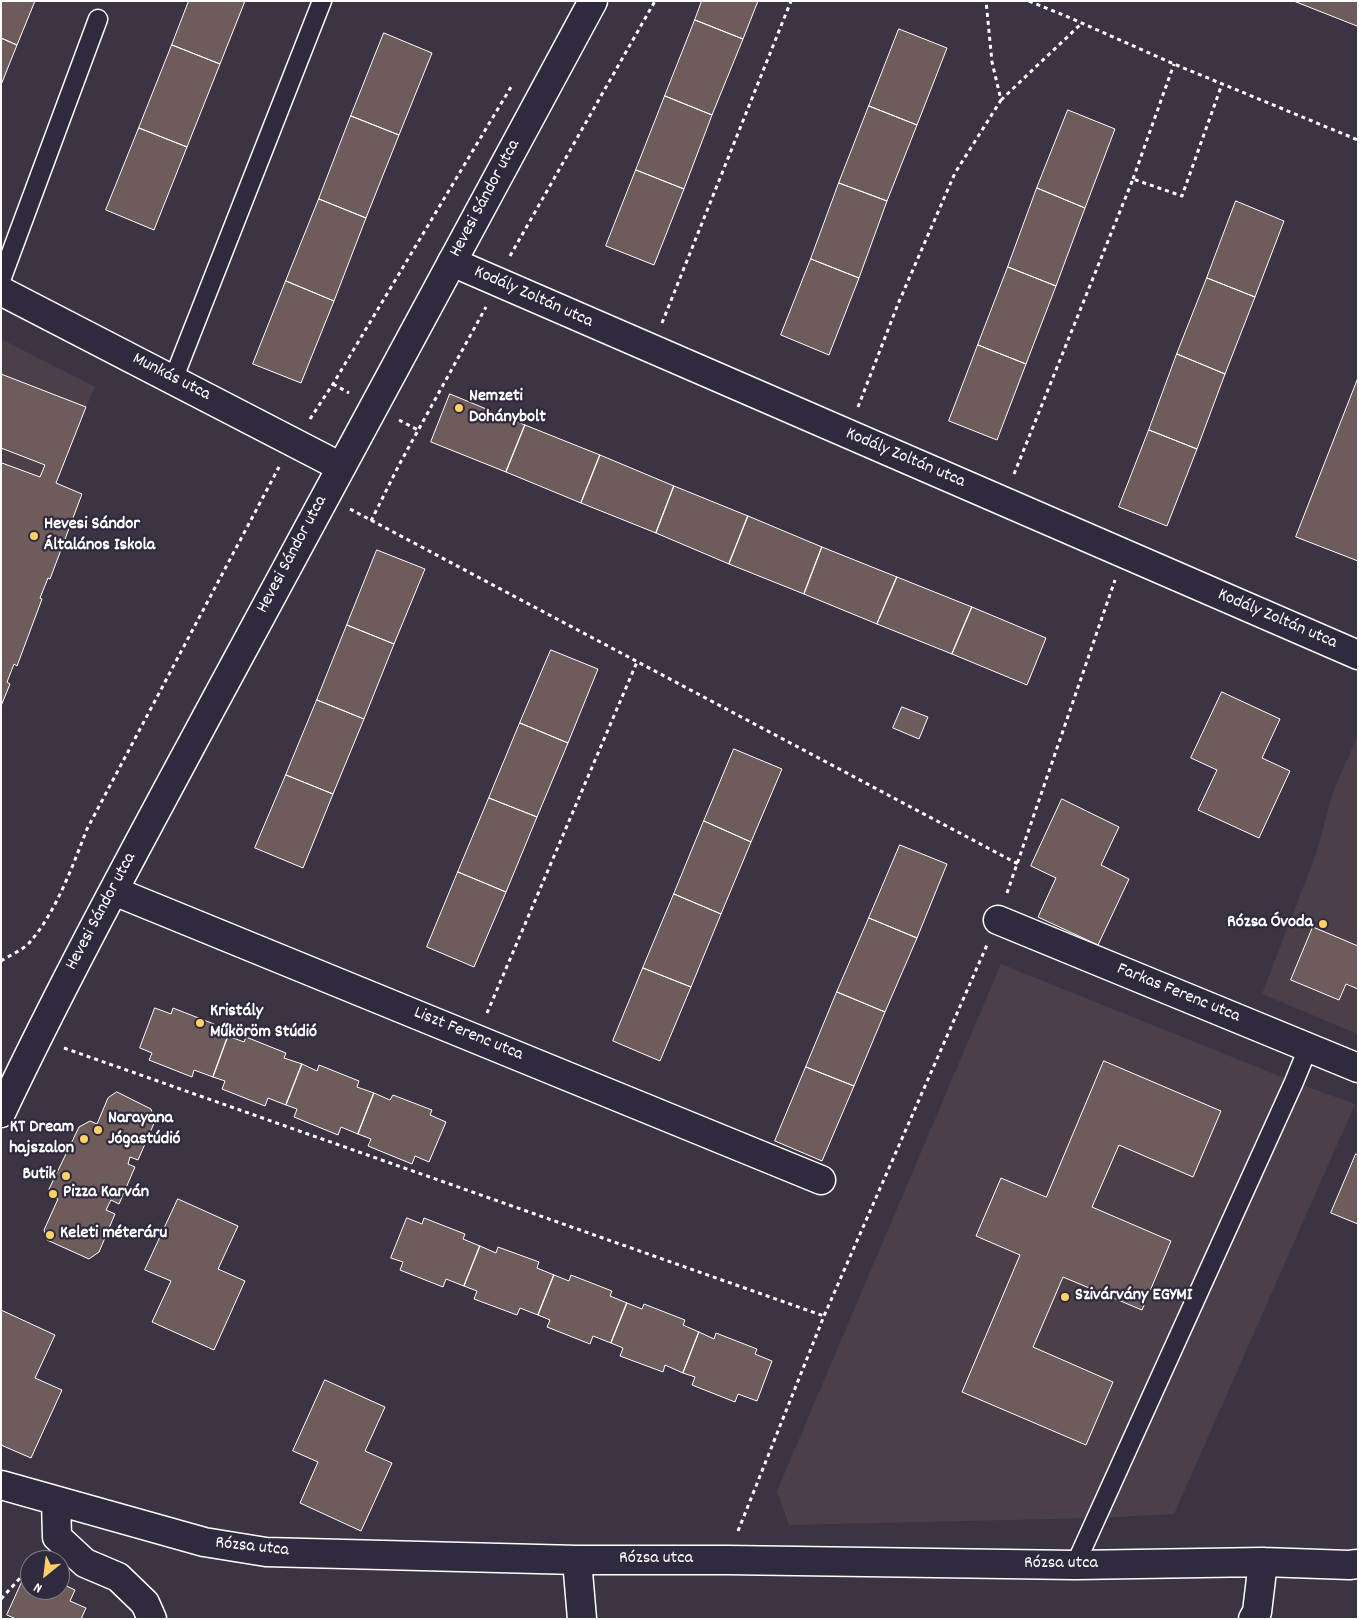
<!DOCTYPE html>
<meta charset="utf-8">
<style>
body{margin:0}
#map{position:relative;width:1359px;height:1620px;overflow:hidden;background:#3c3443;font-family:Dekko,sans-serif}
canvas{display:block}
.frame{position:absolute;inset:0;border:2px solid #fff;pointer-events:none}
.north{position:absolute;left:20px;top:1550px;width:50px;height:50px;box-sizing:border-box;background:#2f2a3d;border:1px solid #827f8b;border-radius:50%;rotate:209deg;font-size:14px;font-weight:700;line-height:20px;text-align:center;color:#fff}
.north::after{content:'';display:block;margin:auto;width:18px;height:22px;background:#ffd166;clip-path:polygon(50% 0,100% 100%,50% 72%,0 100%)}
</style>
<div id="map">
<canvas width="1359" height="1620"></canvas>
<div class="frame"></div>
<div class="north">N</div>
</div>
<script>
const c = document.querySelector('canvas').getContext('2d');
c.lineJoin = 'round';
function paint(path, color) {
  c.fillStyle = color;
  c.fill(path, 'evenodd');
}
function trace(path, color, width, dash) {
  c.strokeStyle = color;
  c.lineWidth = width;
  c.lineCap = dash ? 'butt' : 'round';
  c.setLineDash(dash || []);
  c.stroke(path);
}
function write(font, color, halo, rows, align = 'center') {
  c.font = font + ' Dekko,sans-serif';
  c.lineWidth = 4.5;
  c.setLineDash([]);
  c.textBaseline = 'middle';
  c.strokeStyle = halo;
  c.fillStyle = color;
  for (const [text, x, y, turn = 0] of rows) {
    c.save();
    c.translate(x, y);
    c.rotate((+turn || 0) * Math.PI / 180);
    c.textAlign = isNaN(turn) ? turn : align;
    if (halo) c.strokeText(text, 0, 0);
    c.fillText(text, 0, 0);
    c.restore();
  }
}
const built = new Path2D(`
 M1,339l94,48 -9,20 -30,76 26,11 -32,85 -2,-1 -8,20 2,1 -25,67 -3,-1 -7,17 3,2 -9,22z
 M1358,735v299l-96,-40 54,-140 17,-62z
 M1001,964l293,118 61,22 -181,410 -78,4 -307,7 -12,-34z`);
const building = new Path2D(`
 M1,1h34l-18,44 -16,-7z
 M189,1h56l-25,63 -48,-19z
 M702,1h56l-15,38 -48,-19z
 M1294,1h64v25z
 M695,20l48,19 -31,76 -47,-19z
 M899,29l48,19 -30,77 -48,-19z
 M384,33l48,20 -33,82 -48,-19z
 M1,38l16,7 -16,40z
 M172,45l48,19 -33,83 -48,-19z
 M665,96l47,19 -28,74 -48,-19z
 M869,106l48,19 -30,76 -48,-18z
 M1068,110l47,19 -30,79 -48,-20z
 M351,116l48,19 -33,83 -47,-19z
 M139,128l48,19 -33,83 -48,-20z
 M636,170l48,19 -30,76 -48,-19z
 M839,183l48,18 -28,77 -48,-19z
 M1037,188l48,20 -29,78 -48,-19z
 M319,199l47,19 -32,83 -48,-20z
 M1236,201l48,20 -29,76 -48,-19z
 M811,259l48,19 -30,77 -48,-20z
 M1008,267l48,19 -30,78 -48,-19z
 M1207,278l48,19 -30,77 -48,-20z
 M286,281l48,20 -33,82 -48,-19z
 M978,345l48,19 -29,76 -48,-19z
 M1177,354l48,20 -28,75 -48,-19z
 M1,374l85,33 -30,76 26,11 -32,85 -2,-1 -8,20 2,1 -25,67 -3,-2 -7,18 3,2 -9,22v-240l1,-3 38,14 5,-12 -44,-17z
 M1358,378v183l-62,-24z
 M450,394l75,31 -19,47 -75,-30z
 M525,425l75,30 -19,48 -75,-31z
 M1149,430l48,19 -30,77 -48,-19z
 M600,455l74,31 -18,47 -75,-30z
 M674,486l74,30 -19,48 -73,-31z
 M748,516l74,31 -18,47 -75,-30z
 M822,547l75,30 -20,47 -73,-30z
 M377,550l48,19 -31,75 -47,-19z
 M897,577l75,30 -20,47 -75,-30z
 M972,607l74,31 -19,47 -75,-31z
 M347,625l47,19 -30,75 -47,-19z
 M551,650l47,19 -30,74 -48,-20z
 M1222,692l58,27 -18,39 28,13 -31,67 -61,-28 19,-40 -26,-12z
 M317,700l47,19 -31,75 -47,-19z
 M902,707l26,10 -9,22 -26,-11z
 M520,723l48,20 -31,74 -48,-19z
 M734,749l48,20 -31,73 -47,-21z
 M286,775l47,19 -30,74 -48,-20z
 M489,798l48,19 -31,75 -48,-20z
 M1062,799l57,28 -18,38 28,14 -31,66 -60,-28 18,-39 -25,-12z
 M704,821l47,21 -30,72 -47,-20z
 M900,845l47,19 -30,74 -48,-20z
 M458,872l48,20 -32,75 -47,-20z
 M674,894l47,20 -30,73 -48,-19z
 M869,918l48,20 -32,74 -48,-20z
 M1313,927l45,19v43l-12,-5 -7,16 -48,-20z
 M643,968l48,19 -31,74 -47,-20z
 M837,992l48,20 -31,74 -48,-19z
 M155,1008l16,6 2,-6 41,16 -2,6 16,6 -15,41 -19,-7 -2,7 -43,-17 3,-7 -12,-5z
 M228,1036l16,6 2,-5 40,16 -2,5 18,6 -16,41 -18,-7 -3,8 -43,-17 3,-8 -12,-4z
 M1104,1061l117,50 -28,66 -74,-32 -27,62 79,34 -29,69 -79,-33 -30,70 80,35 -27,63 -124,-53 58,-137 -44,-19 25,-58 45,19z
 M302,1064l15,7 2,-6 40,16 -2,6 17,6 -16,41 -17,-7 -3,8 -44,-18 3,-8 -11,-4z
 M806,1067l48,19 -32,75 -47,-20z
 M117,1092l34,17 4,12 -17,39 -8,-3 -2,7 7,3 -16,37 -8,-4 -5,10 9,4 -16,38 -10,7 -42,-19 -3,-10 14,-31 -7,-2 -2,-8 30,-62 11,-6 7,3 11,-26z
 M374,1093l16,7 3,-5 39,15 -2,5 16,7 -17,40 -14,-6 -3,8 -44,-18 3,-7 -13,-5z
 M1356,1154l2,1v69l-27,-11z
 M178,1199l60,27 -20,43 27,12 -31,69 -62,-28 19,-41 -26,-11z
 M407,1218l15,6 2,-6 41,16 -2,5 17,7 -16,40 -18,-7 -3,8 -43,-17 3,-8 -12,-4z
 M480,1246l16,7 2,-6 41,15 -2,6 17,7 -16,40 -18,-7 -3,7 -43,-16 3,-8 -13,-5z
 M554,1275l15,6 2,-6 41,16 -2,5 17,7 -16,40 -18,-7 -3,8 -43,-17 3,-7 -12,-5z
 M627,1303l15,6 2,-5 41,16 -2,5 16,7 -16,41 -18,-8 -2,7 -43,-16 3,-8 -12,-5z
 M1,1310l54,25 -20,43 27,12 -31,68 -30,-13z
 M699,1332l15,7 2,-6 41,16 -2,5 17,7 -15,40 -19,-7 -3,8 -43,-17 3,-8 -12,-4z
 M325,1380l60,27 -20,44 27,12 -31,68 -61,-28 18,-41 -25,-11z
 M22,1582l8,3v5h30v-7l15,7 -5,11 16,7 -5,11h-65l-9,-4z`);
const path = new Path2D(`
 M1029,1l39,16 106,47 184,76
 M1001,100l81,-77
 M1133,179l41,-115
 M510,256l145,-255
 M662,323l129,-322
 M333,384l16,9
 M858,407l40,-103 57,-131 46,-73 -9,-38 -6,-61
 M310,419l23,-35 178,-297
 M399,420l19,10
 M1014,474l119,-295 49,17 40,-112
 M350,509l668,355
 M371,521l28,-56 87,-158
 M1007,893l108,-313
 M1,961c9,-6 22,-11 29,-19 26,-30 43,-77 57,-113l192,-362
 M487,1013l150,-351
 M64,1048l760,268
 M738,1531l86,-215 163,-371
 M1,1599l29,-32`);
const service = new Path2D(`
 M1,280l97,-261
 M173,380l149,-379
 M1075,1565l219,-483 14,-34`);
const minor = new Path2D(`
 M452,262l906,393
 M1,291l340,176
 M114,891l707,289
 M998,920l360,148
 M1,1485l203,57 62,10 311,8h150l348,5 188,-3 86,3 9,-1
 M56,1501l1,36 28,26 33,14 27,26 7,16
 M577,1560l5,59
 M1253,1619l4,-7 6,-50`);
const secondary = new Path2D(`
 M1,1113c66,-139 140,-274 213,-410 125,-235 253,-468 379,-702`);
const markers = [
 [459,408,5,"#ffd166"],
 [34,536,5,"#ffd166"],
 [1323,924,5,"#ffd166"],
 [200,1023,5,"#ffd166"],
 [98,1130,5,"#ffd166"],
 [84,1139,5,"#ffd166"],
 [66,1176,5,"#ffd166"],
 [53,1194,5,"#ffd166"],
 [50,1235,5,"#ffd166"],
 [1065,1297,5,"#ffd166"]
];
const streetNames = [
 ["Hevesi Sándor utca",486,199,-62],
 ["Kodály Zoltán utca",533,298,24],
 ["Munkás utca",171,378,27],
 ["Kodály Zoltán utca",905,459,23],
 ["Hevesi Sándor utca",293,555,-62],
 ["Kodály Zoltán utca",1277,620,23],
 ["Hevesi Sándor utca",102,912,-62],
 ["Farkas Ferenc utca",1178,994,22],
 ["Liszt Ferenc utca",468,1035,22],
 ["Rózsa utca",252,1548,6],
 ["Rózsa utca",656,1560],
 ["Rózsa utca",1061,1565]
];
const poiNames = [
 ["Nemzeti",469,398],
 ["Dohánybolt",469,419],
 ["Hevesi Sándor",44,526],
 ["Általános Iskola",44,547],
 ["Rózsa Óvoda",1313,924,"right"],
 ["Kristály",210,1013],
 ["Műköröm Stúdió",210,1034],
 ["Narayana",108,1120],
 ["Jógastúdió",108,1141],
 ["KT Dream",74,1129,"right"],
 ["hajszalon",74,1150,"right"],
 ["Butik",56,1176,"right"],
 ["Pizza Karván",63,1194],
 ["Keleti méteráru",60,1235],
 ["Szivárvány EGYMI",1075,1297]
];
paint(built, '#4b404a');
paint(building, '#6e5b5b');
trace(building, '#fff', 1);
trace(service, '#fff', 21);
trace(minor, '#fff', 31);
trace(secondary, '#fff', 31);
trace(path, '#fff', 3, [4, 4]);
trace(service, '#2f2a3d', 18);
trace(minor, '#2f2a3d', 28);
trace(secondary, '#2f2a3d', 28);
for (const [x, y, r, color] of markers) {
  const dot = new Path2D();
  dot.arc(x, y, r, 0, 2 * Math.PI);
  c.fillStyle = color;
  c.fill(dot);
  trace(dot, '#2f2a3d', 2);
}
write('18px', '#fff', '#2f2a3d', streetNames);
write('bold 18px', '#fff', '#2f2a3d', poiNames, 'left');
</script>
